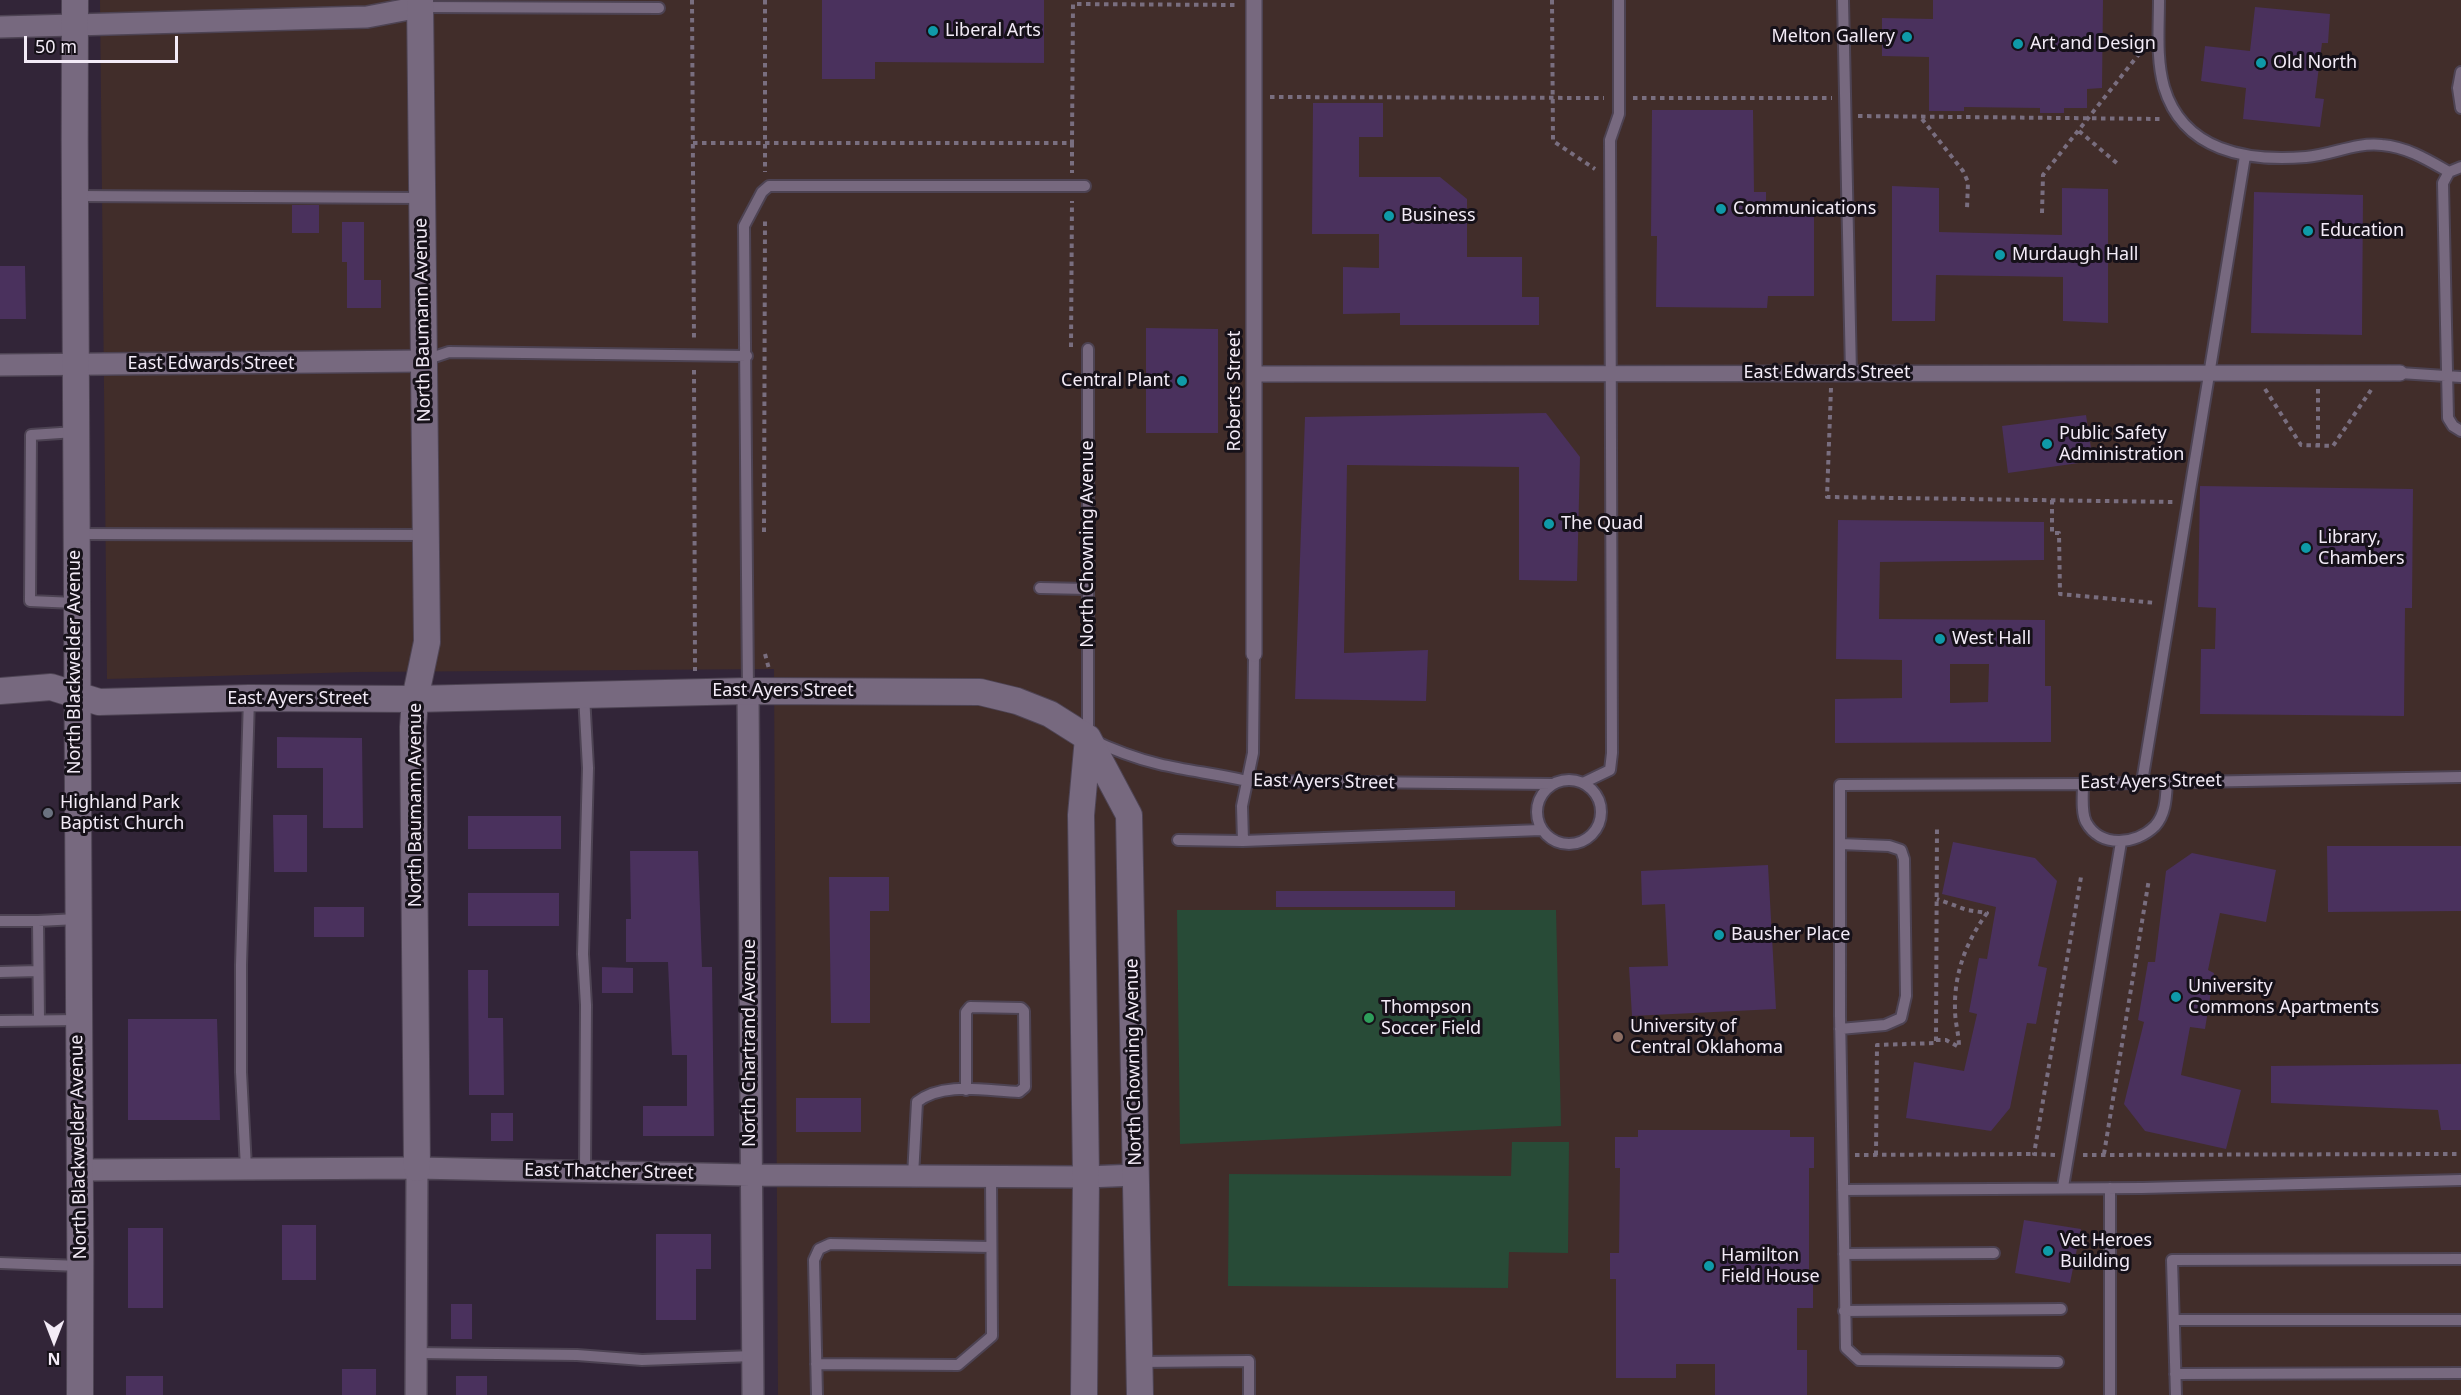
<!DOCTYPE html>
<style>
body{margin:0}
#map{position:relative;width:2461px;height:1395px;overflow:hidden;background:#322538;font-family:"Noto Sans",sans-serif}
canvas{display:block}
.north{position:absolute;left:24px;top:1311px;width:60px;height:60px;-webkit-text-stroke:4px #161119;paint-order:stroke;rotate:180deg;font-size:16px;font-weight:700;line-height:24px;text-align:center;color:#f3ebf7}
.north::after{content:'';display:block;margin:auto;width:21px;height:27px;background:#f3ebf7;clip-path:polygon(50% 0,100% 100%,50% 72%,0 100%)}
.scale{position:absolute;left:24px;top:36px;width:154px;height:27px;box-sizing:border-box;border:3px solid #f3ebf7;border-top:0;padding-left:8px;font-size:18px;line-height:21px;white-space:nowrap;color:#f3ebf7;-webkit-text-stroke:4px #161119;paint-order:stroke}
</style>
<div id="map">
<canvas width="2461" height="1395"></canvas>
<div class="north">N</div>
<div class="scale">50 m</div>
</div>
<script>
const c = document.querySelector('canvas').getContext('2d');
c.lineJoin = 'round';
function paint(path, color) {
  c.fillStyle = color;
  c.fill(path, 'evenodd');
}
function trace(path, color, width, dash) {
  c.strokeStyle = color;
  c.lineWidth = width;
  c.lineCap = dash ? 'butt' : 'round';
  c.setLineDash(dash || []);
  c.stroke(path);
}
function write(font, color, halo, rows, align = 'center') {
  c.font = font + ' "Noto Sans",sans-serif';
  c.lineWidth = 6;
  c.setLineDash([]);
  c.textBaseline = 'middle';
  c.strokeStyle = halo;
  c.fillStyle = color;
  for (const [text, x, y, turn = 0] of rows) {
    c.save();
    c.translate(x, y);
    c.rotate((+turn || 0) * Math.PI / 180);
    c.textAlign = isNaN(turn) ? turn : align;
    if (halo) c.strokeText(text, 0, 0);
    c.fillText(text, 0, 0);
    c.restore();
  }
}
const education = new Path2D(`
 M100,0h2361v1395h-1683l-4,-726 -416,3 -251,7z`);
const green = new Path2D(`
 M1177,910h379l5,216 -381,18z
 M1512,1142h57l-1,111 -59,-1 -1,36 -280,-2 1,-112 282,2z`);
const building = new Path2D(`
 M822,0h222v63l-169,-1v17h-53z
 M1933,0h170l-1,88 -15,1v19h-23v5h-24v-5l-76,-1v4h-35v-54l-47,-1v-38l51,1z
 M2255,7l75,7 -2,29h-6l-7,55 9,1 -4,28 -77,-8 3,-31 -45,-7 4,-35 45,5z
 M1313,103h70v34h-24v40h81l27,22v58h55v40h17v28h-139v-12l-57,1v-47l36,1v-34h-67z
 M1652,110h101l1,82h12v16l48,2v86h-46l-1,12 -111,-1 1,-71h-6z
 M1892,186l47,2v44l123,3v-47l46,1v134l-45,-2v-44l-127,-2 -1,46h-43z
 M2254,192l109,3 -1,140 -111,-2z
 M292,205h27v28h-27z
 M342,222h22v58h17v28h-34v-46h-5z
 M0,266h25l1,53h-26z
 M1146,328l72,1v104h-72z
 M1546,413l34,44 -3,124 -58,-1v-113l-172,-2 -3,188 84,-3 -2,51 -131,-2 10,-282z
 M2086,415l7,46 -85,12 -6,-47z
 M2200,486l213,3 -1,119h-7l-1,108 -204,-2 1,-65h14l1,-41 -18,-1z
 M1838,520l206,2v38l-164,2 -1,57 166,1v66h6v56l-216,1v-44l67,-1v-38l-66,-1zM1950,664h39l-1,38 -38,1z
 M277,737l85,1 1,90h-40v-60h-46z
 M273,815h34v57h-33z
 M468,816h93v33h-93z
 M1953,842l82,16 22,23 -19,85 9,2 -11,56 -9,-1 -17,85 -19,23 -85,-13 8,-56 50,9 13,-57 -8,-2 10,-54 8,1 9,-52 -54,-13z
 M2327,846h134v65l-133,1z
 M630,851h68l4,116h10l2,169h-71v-30h44v-51h-15l-4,-93h-42v-43h5z
 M2192,853l84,17 -10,52 -46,-9 -12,57 6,3 -9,56 -15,-2 -9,48 60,15 -15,59 -81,-18 -21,-27 20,-82 -6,-2 10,-58h7l11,-91z
 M1768,865l8,144 -144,7 -3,-49 39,-1 -3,-62 -23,1 -1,-34z
 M829,877h60v34h-19v112h-39z
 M1276,891h179v16h-179z
 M468,893h91v33h-91z
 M314,907h50v30h-50z
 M602,967l31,1v25h-31z
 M468,970h20v48h15l1,77h-35z
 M128,1019h89l3,101h-92z
 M2461,1064v66h-20l-3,-20 -167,-7v-37z
 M796,1098h65v34h-65z
 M491,1113h22v28h-22z
 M1638,1130h152v7h24v31h-5v112h4v28h-16v42h10v45h-92v-31h-39v14h-60v-99h-6v-26h9l1,-85h-5v-31h23z
 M2024,1220l57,9 -11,54 -55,-10z
 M282,1225h34v55h-34z
 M128,1228h35v80h-35z
 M656,1234h55v35h-15v51h-40z
 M451,1304h21v35h-21z
 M342,1369h34v26h-34z
 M126,1376h37v19h-37z
 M456,1376h31v19h-31z`);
const path = new Path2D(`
 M692,0l2,341
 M765,0v172
 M1552,0l1,141 42,28
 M1270,97l334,1
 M1633,98h199
 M1858,116l305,3
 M1922,119l41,52 5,11 -1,27
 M2079,131l40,34
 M693,143h379l1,-139 164,1
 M1072,143v30
 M2042,213l1,-38 100,-126
 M1071,347l1,-146
 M694,370l1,301
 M1831,388l-4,109 346,5
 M2265,389l36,56 32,1 38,-56
 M2318,389v57
 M2052,500v33h7l1,61 96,9
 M764,532l1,-313
 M765,654l4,15
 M1936,1040h10l13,7c0,-12 -4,-25 -4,-37 -1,-37 11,-68 32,-97l-20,-3 -30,-11
 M2104,1154l45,-275
 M1855,1155l179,-1
 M1876,1155l1,-110 59,-2 1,-218
 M2055,1155l-21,-1 47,-277
 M2083,1155l378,-1`);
const service = new Path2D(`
 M1843,0l8,373
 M2159,0c0,28 -3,59 5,87 19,64 83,75 142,70 26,-2 49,-15 76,-12 25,2 46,15 67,27
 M420,7l239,1
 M2461,72l-3,16 3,20
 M2461,167l-12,5 -6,11 5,235 5,8 8,5
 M75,196l346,2
 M1088,349v389c23,11 46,20 71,26 29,7 59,10 88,17l305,3
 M425,360l24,-8 298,4
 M2400,373l61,4
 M75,432l-44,3 -1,166 45,2
 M75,534l350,1
 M1040,588l48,1
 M748,691l-4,-465 18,-34 7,-6h316
 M584,695l4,73 -5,186 3,51 -1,166
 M1537 812a32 32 0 1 1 64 0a32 32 0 1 1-64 0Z
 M2142,782l103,-626
 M1583,783l27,-13 2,-17 -2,-613 9,-26v-114
 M2083,784c0,11 -2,28 3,38 14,26 50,23 69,4 11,-12 11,-29 12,-44
 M1178,840l65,1 298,-11
 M1243,841l-1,-35 11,-53 1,-99
 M1840,844l49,2 12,4 3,9 2,137 -5,22 -16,7 -45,4
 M0,921h38
 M0,972l38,-1
 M39,1020l-1,-99 39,-2
 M0,1021l78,-1
 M246,1168l-5,-96v-107l8,-267
 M913,1176l4,-74c26,-21 70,-11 102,-10l6,-5 -1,-76 -3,-3 -51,-1 -4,5v78
 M2063,1187l58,-345
 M2110,1188v207
 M1843,1190l299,-2 319,-8
 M1844,1254l150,-1
 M0,1263l80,3
 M1844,1311l217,-2
 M2174,1320h287
 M416,1353l161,2 65,5 111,-4
 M1140,1362l109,-1v34
 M2058,1362l-199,-2 -13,-12 -6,-333v-230l243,-1 378,-7
 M816,1364l142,1 34,-29 -1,-159
 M2175,1374l286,-1
 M817,1395l-3,-135 5,-11 11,-5 161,3
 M2176,1395l-4,-135 289,-1`);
const pedestrian = new Path2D(`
 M1254,0v654
 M1254,374l1146,-1`);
const minor = new Path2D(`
 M0,27l367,-10 53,-10
 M0,365l423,-4
 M748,691l5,704
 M81,1170l336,-2 333,7 336,2 51,-2
 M416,1395l1,-227`);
const tertiary = new Path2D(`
 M75,0c-2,465 7,930 5,1395
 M0,691l51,-4 48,15 150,-4 166,1 333,-8 232,1 37,9 33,13 38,24
 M1088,738l41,77 11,580
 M417,1168l-4,-441 2,-28 12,-57 -7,-642
 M1084,1395l2,-218 -5,-362 7,-77`);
const markers = [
 [933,31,6,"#0f9aa8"],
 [1907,37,6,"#0f9aa8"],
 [2018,44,6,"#0f9aa8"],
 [2261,63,6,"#0f9aa8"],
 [1721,209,6,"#0f9aa8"],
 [1389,216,6,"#0f9aa8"],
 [2308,231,6,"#0f9aa8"],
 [2000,255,6,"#0f9aa8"],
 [1182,381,6,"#0f9aa8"],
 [2047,444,6,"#0f9aa8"],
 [1549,524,6,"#0f9aa8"],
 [2306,548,6,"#0f9aa8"],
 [1940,639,6,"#0f9aa8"],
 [48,813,6,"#6b7280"],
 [1719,935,6,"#0f9aa8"],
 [2176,997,6,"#0f9aa8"],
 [1369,1018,6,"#2e9e5b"],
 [1618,1037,6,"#8d6e63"],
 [2048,1251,6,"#0f9aa8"],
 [1709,1266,6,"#0f9aa8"]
];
const poiNames = [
 ["Liberal Arts",945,31],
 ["Melton Gallery",1895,37,"right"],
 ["Art and Design",2030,44],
 ["Old North",2273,63],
 ["Communications",1733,209],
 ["Business",1401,216],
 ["Education",2320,231],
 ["Murdaugh Hall",2012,255],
 ["Central Plant",1170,381,"right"],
 ["Public Safety",2059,434],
 ["Administration",2059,455],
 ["The Quad",1561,524],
 ["Library,",2318,538],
 ["Chambers",2318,559],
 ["West Hall",1952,639],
 ["Highland Park",60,803],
 ["Baptist Church",60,824],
 ["Bausher Place",1731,935],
 ["University",2188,987],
 ["Commons Apartments",2188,1008],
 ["Thompson",1381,1008],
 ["Soccer Field",1381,1029],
 ["University of",1630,1027],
 ["Central Oklahoma",1630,1048],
 ["Vet Heroes",2060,1241],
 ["Building",2060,1262],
 ["Hamilton",1721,1256],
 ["Field House",1721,1277]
];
const streetNames = [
 ["North Baumann Avenue",423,320,-91],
 ["East Edwards Street",211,364],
 ["East Edwards Street",1827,373],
 ["Roberts Street",1235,391,-90],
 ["North Chowning Avenue",1088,544,-90],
 ["North Blackwelder Avenue",75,662,-90],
 ["East Ayers Street",783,691],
 ["East Ayers Street",298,699],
 ["East Ayers Street",1324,782,1],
 ["East Ayers Street",2151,782,-1],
 ["North Baumann Avenue",416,805,-90],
 ["North Chartrand Avenue",750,1043,-90],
 ["North Chowning Avenue",1134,1062,-91],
 ["North Blackwelder Avenue",79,1147,-91],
 ["East Thatcher Street",609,1172,1]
];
paint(education, '#412d2a');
paint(green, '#284b37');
paint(building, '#4a315d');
trace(service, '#4d4353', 14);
trace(pedestrian, '#4d4353', 18);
trace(minor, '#4d4353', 24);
trace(tertiary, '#4d4353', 28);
trace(path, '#796e7f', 4, [4.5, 4.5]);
trace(service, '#77697f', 10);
trace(pedestrian, '#77697f', 15);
trace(minor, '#77697f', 21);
trace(tertiary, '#77697f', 26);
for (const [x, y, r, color] of markers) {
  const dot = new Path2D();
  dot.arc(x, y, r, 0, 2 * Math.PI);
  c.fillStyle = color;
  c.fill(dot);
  trace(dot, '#161119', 2);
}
write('18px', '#f3ebf7', '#161119', poiNames, 'left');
write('18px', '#f3ebf7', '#161119', streetNames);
</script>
